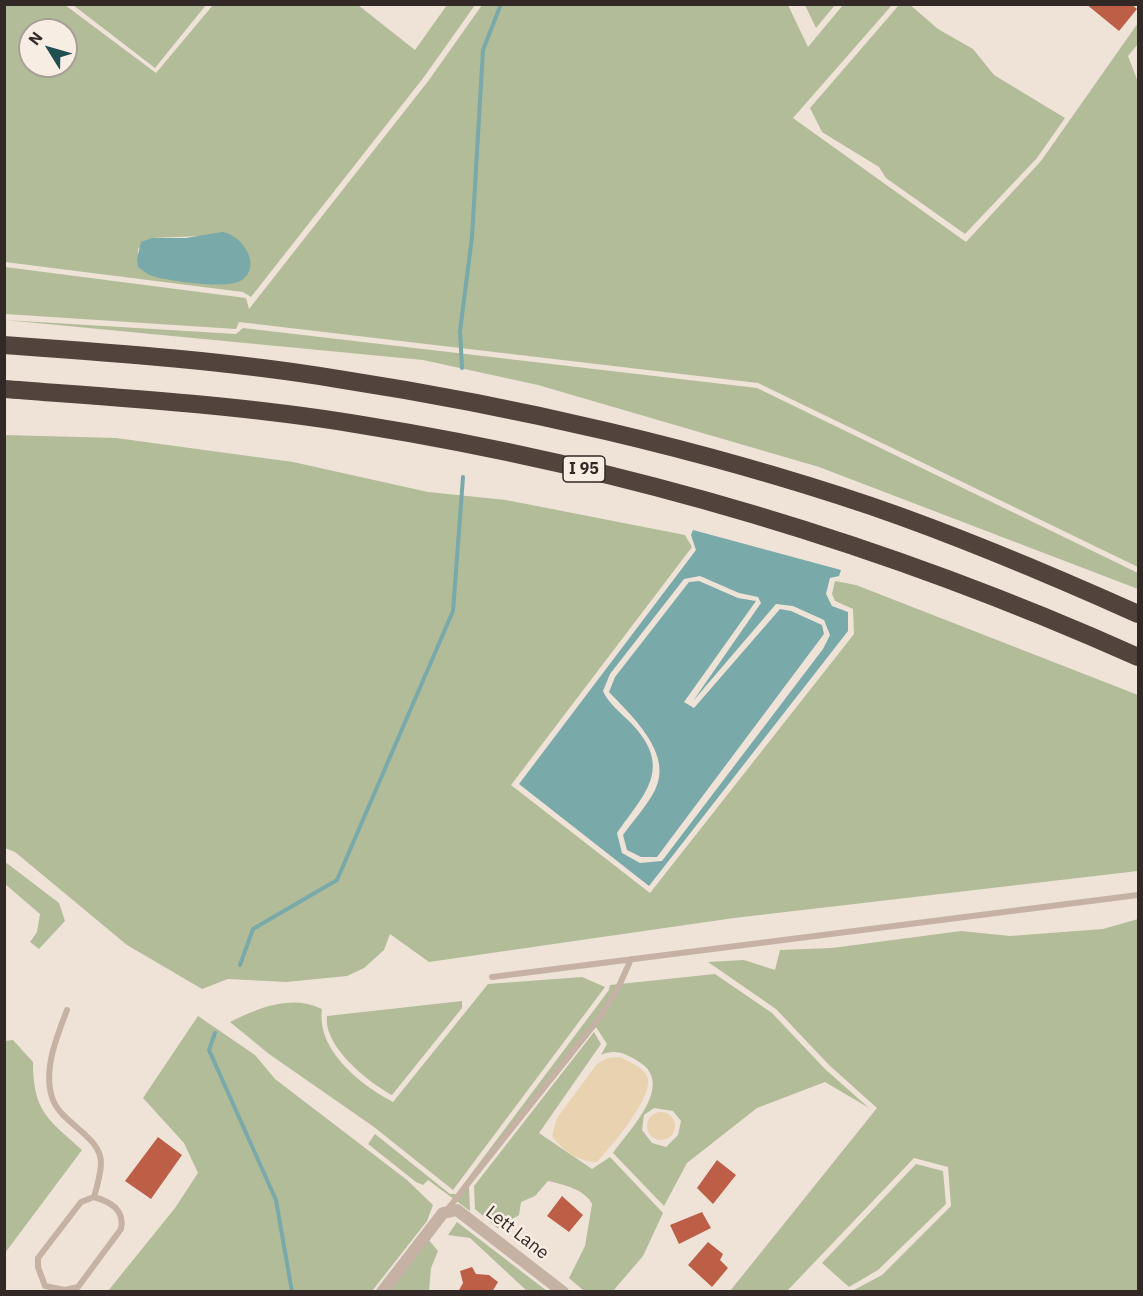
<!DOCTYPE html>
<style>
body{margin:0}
#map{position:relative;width:1143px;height:1296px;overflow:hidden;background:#efe3d8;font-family:"IBM Plex Sans",sans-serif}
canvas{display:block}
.frame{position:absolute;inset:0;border:6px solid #322926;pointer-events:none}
.north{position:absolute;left:18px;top:18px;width:60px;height:60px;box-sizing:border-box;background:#f7ede3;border:2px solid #a89f97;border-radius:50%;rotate:307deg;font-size:16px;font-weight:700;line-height:24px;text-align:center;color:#322926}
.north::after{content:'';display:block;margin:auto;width:21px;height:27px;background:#1f4f50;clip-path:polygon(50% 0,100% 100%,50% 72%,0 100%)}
</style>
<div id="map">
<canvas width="1143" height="1296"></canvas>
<div class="frame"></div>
<div class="north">N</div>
</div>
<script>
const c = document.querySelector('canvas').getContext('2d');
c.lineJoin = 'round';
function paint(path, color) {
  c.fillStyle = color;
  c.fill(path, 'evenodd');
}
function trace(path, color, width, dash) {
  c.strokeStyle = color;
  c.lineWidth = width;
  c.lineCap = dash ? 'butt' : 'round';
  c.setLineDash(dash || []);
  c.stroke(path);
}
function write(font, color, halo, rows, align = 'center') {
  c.font = font + ' "IBM Plex Sans",sans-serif';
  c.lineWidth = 5;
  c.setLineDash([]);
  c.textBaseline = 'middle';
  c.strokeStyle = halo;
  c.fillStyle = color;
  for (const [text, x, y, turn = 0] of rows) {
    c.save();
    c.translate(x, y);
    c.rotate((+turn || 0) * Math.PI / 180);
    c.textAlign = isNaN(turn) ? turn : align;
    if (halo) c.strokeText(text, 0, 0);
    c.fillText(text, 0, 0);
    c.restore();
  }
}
const green = new Path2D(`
 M909,4l29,25 35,20 21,26 71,43 -28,40 -72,76 -79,-56 -7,-11 -57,-35 -12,-24 89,-103z
 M5,5h60l91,68 57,-68h145l57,45 32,-45h28l-51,72 -173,220 -8,-5 -238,-30zM30,30h36v36h-36zM203,236l-21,45 -44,-14v-18l14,-11z
 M73,5h133l-51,63z
 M482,5h306l20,42 35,-42h49l-99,113 173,124 75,-81 97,-138v21l-10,12 10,26v485l-380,-184 -519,-61 -3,7 -231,-15v-47l241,31 3,11 180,-229z
 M805,5h30l-19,23z
 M5,320l231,14 7,-6 514,60 381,185v16l-319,-122 -281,-82 -115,-25z
 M5,435l111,3 177,24 135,30 78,8 179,35 7,12 -181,238 139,108 204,-259 -1,-25 -18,-8 -3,-7 3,-13 21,4 282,110v176l-404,47 -305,44 -39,-28 -6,16 -20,18 -17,8 -61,6 -58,-3 -26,10 -75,-44 -112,-93 -10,-4z
 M4,861l55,42 6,18 -26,28 -9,-7 7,-10 3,-18 -35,-30z
 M1138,919v372h-286l30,-16 69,-69 -3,-39 -34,-9 -127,133h-57l147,-183 -48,-43 -53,-56 -68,-47 36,-2 31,10 5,-20 52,-2 129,-17 49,5 93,-7z
 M715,974l57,39 53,56 44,39 -44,-26 -68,26 -70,55 -23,43 -51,-53c17,-24 65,-71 23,-93 -12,-7 -21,-11 -35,-5l6,-11 -11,-17 -127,159 1,25 -42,-31 -5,5 -7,-3 -48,-38 7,-10 75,60h6l153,-204 1,-5zM654,1108l19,3 8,10 -3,14 -12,12 -14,-4 -10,-13 2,-15z
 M582,977l23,10 -152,203 -79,-63 -105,-73 -39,-32c29,-14 60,-28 92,-13 -6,41 39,76 71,93l95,-118z
 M462,1001v7l-70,87c-24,-13 -69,-49 -65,-79z
 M198,1016l57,39 20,24 132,101 26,25 -6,16 -55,70h-264l67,-83 23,-35 -14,-30 -41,-45z
 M594,1032l7,12 -62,89 53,36 18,-12 53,56 -20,43 -30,35h-29l-15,-13 16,-32 7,-42c-6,-14 -30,-20 -44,-23l-13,15 -14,6 -2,13 -22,13 -22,-19 -1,-23z
 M13,1040l20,22c0,50 15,57 49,88l-77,103 -1,-212z
 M916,1164l27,7 3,33 -68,66 -29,17 -27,-24z
 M457,1222l90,69h-20l-57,-53 -22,-3z
 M428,1239l10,12 -7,17 -2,23 -40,1z`);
const sand = new Path2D(`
 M620,1057c9,5 23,10 27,19 9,19 -37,72 -50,86 -19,0 -34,-11 -45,-26l5,-18 40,-54 11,-6z
 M647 1126a14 14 0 1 1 28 0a14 14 0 1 1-28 0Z`);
const water = new Path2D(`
 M222,232c19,2 41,33 20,48 -13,10 -77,1 -92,-5 -4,-1 -8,-6 -12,-8l-1,-8 4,-17 11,-4h34z
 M693,530l148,40 -2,6 -9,2 -4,16 6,12 16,6v19l-199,255 -130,-102 177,-234 -5,-15zM700,576l39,17 19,4 3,6 -68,98 83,-97 17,2 31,14 6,15 -7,14 -161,212 -22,2 -18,-10 -5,-20c28,-40 57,-65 14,-110 -9,-9 -23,-20 -28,-32l7,-17 74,-95z
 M699,581l39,17 18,3 -72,101 10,6 86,-99 11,2 31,14 2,9 -167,223h-16l-14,-7 -4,-15c10,-14 24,-29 32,-45 19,-36 -24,-75 -46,-98l6,-15 74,-95z`);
const stream = new Path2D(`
 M462,368l-2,-37 12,-94 11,-187 18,-46
 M240,965l13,-36 84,-49 116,-269 10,-134
 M215,1033l-6,17 67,150 16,92`);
const building = new Path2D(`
 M1086,4h45l6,5 -18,22z
 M158,1137l24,18 -31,44 -26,-18z
 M717,1160l19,15 -23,29 -16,-16z
 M562,1196l21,19 -14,17 -22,-16z
 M702,1212l9,16 -32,16 -9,-19z
 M708,1242l15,12 -3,6 8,8 -16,19 -24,-22z
 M472,1267l4,7 13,1 9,7 -6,10h-34l5,-9 -3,-12z`);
const service = new Path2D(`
 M492,977l646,-82
 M67,1010c-10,26 -25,62 -14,90 9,24 50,37 48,65 -1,11 -4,22 -7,32
 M94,1197c17,5 31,13 27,32l-43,58 -13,3 -20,-4 -7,-19v-9l43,-56z
 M447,1210l153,-193 19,-31 12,-27`);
const minor = new Path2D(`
 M382,1292l61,-79 14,-3 106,82`);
const motorway = new Path2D(`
 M4,345c111,8 225,16 334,34 176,27 364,70 533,127 90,31 180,69 267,108
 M4,389c118,9 236,16 352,35 269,43 534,122 782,233`);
const shields = [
 [584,469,42]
];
const shieldNames = [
 ["I 95",584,469]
];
const streetNames = [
 ["Lett Lane",517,1233,38]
];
paint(green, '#b2bc99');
paint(sand, '#e9d2b0');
paint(water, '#79a9a9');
trace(stream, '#79a9a9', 4);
paint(building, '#bd5e47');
trace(service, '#c5b2a5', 6);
trace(minor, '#c5b2a5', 12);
trace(motorway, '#52433d', 18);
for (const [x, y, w] of shields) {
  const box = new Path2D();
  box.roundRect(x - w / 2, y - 13, w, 26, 4.5);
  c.fillStyle = '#f7ede3';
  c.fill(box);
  trace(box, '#322926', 1.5);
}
write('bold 16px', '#322926', null, shieldNames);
write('18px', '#322926', '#f7ede3', streetNames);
</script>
